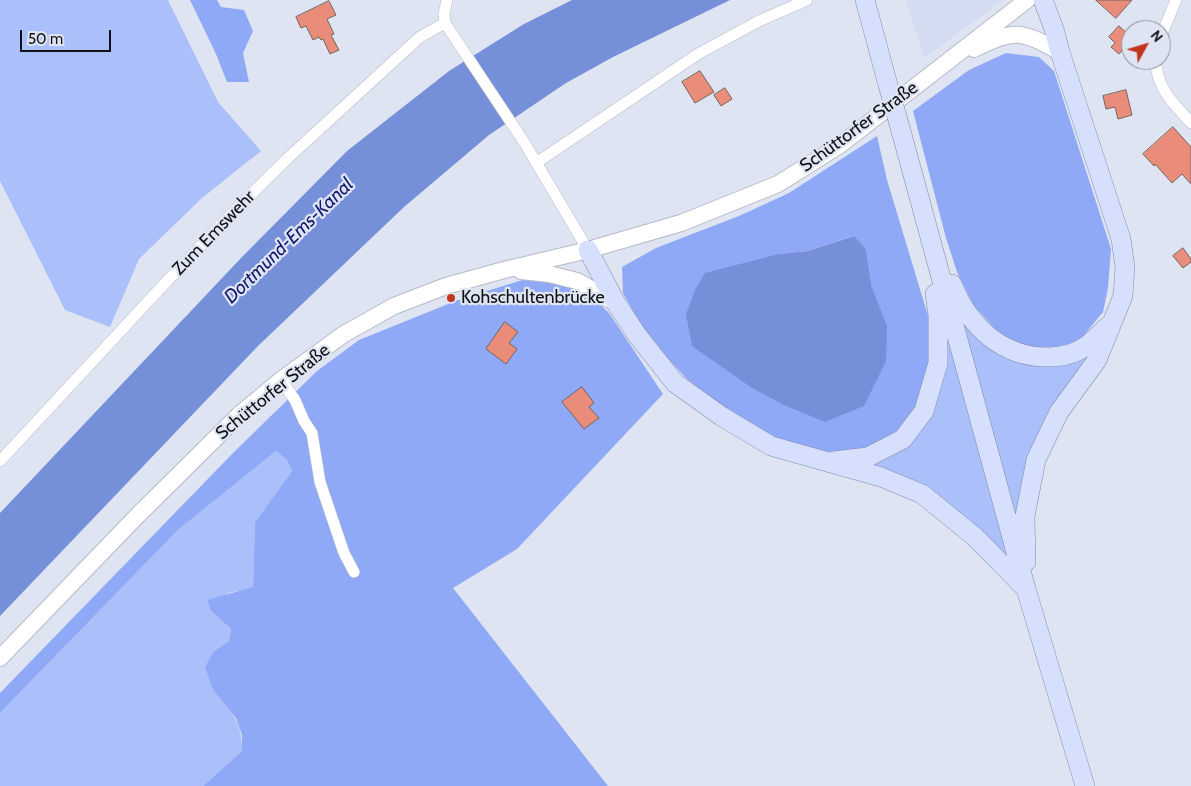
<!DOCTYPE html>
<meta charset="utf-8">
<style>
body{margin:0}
#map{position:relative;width:1191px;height:786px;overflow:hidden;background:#dee4f2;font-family:Cabin,sans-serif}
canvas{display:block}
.north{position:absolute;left:1121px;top:20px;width:50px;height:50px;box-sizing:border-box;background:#dee4f2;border:1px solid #8b909a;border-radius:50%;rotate:51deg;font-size:14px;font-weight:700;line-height:20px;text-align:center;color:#0f1115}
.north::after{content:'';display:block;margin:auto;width:18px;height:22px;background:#c1361c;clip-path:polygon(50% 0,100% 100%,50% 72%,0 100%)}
.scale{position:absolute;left:20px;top:30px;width:91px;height:22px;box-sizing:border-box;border:2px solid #0f1115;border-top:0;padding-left:6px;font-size:15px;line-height:18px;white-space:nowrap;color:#0f1115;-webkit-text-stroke:4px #dee4f2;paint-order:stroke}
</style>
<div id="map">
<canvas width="1191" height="786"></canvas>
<div class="north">N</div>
<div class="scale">50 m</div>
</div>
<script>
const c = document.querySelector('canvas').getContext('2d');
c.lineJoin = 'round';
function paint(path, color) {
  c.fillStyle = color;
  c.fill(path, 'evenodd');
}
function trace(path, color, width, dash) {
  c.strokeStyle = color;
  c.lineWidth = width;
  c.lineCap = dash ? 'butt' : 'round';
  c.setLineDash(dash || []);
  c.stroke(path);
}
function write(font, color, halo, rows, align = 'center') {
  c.font = font + ' Cabin,sans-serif';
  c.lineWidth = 4.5;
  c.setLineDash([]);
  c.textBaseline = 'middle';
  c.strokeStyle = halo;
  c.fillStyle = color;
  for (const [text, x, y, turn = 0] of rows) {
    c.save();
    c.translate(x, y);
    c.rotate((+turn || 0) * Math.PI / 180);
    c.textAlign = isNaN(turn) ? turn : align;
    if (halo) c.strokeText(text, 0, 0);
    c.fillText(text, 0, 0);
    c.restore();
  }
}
const built = new Path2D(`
 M906,0h97l-79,58z`);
const green = new Path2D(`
 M0,0h168l50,102 43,49 -59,47 -63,61 -29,68 -45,-17 -65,-129z
 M925,219l100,368 -103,-93 -96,-31 113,-148z
 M957,312l27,30 22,17 53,7 19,-6 17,-11 -39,53 -28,52 -8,42 -2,32z
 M276,451l10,8 6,12 -37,51 -2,66 -25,5 -17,18 20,18 -2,12 -15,10 -1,39c19,23 29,30 29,61l-39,35h-203v-73l178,-183z`);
const forest = new Path2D(`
 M190,0h27l4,7 23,3 9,21 -10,22 6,29h-22l-11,-28z
 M1006,53l33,4 15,14 57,178 -3,39 -5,24 -24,29 -31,9 -25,-5 -24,-12 -25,-27 -17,-34 -11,-34 -33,-127 56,-41z
 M877,136l10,44 42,139 2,40 -12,47 -19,26 -29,17 -41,5 -51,-15 -53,-28 -40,-33 -39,-42 -24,-43 -1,-26 34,-19 83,-32 50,-23zM853,236l13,13 6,39 -93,-34 29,-3z
 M532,277l30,5 35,19 12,12 54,81 -146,155 -64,39 155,198h-405l39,-35v-16l-6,-17 -23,-28 -8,-23 9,-16 15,-10 2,-12 -20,-18 -4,-11 46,-13 2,-65 37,-51 -6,-12 -10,-8 -98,79 -178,183v-20l234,-241 83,-81 42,-31 99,-40z`);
const water = new Path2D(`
 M572,0h158l-117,57 -47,26 -77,52 -85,72 -146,139 -258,270v-103l242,-256 105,-106 102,-80 75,-47z
 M854,236l12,13 6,39 15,38 -1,35 -22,45 -39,16 -41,-17 -32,-17 -60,-42 -6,-32 10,-26 9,-15 74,-19 29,-3z`);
const building = new Path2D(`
 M1096,0h36l-16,18z
 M329,1l7,14 -9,4 7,15 -3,1 8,15 -9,4 -7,-15 -2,1 -2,-3 -6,3 -7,-14 -5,2 -5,-11z
 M1119,26l12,11v5l-12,12 -8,-7 4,-4 -6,-6z
 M700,71l14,21 -19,11 -13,-21z
 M725,88l7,11 -11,7 -7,-11z
 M1126,90l6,25 -14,4 -3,-12 -9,2 -3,-13z
 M1173,127l18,20v37l-9,-10 -10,9 -17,-19 -1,2 -11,-12z
 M1183,248l8,11v3l-8,6 -10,-12z
 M505,322l13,10 -9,11 8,6 -11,15 -20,-15z
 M582,387l12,16 -5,4 10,11 -15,11 -22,-27z`);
const minor = new Path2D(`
 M447,0l-3,14 1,9 79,119 64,108
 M1161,36l15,-36
 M1155,60c4,32 16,40 36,63
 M536,163l162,-109 61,-33 48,-21
 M281,380l14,20 9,21 8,12 8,49 24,71 10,19
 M0,461l168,-181 63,-66 57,-56 132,-121 25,-14`);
const secondary = new Path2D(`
 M974,49c41,-20 46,-19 86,3
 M521,271l28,3 28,7 39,22
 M0,658l137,-142 102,-101 42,-35 63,-46 50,-28 52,-20 58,-16 84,-20 93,-27 97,-39 62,-39 187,-145`);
const primary = new Path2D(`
 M865,0l23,85
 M901,131l125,458 59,197
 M588,250l28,53 21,32 38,48 46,33 50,30 110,31 41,17 53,43 50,51
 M952,284c17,42 50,74 97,73 13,0 26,-3 37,-11 8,-6 15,-14 22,-20
 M834,461l34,-4 35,-18 21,-28 14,-48v-48l-3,-21
 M1026,562l-1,-46 11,-56 23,-48 38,-52 26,-64 2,-29 -4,-28 -61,-187 -6,-23 -11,-29`);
const primaryBridge = new Path2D(`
 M888,85l13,46`);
const markers = [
 [451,298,5,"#c1361c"]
];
const streetNames = [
 ["Schüttorfer Straße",859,127,-36],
 ["Zum Emswehr",214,233,-46],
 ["Schüttorfer Straße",273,392,-39]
];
const poiNames = [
 ["Kohschultenbrücke",461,298]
];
const waterNames = [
 ["Dortmund-Ems-Kanal",289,241,-44]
];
paint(built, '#d4dcf2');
paint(green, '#abc0fa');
paint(forest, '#8fa9f6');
paint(water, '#758fd9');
paint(building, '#e98d7a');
trace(building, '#736460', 1);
trace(minor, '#b5bac8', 12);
trace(secondary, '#b5bac8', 18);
trace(primary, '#7f8baa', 20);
trace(minor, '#fff', 11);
trace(secondary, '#fff', 16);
trace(primary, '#d6e0fd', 19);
trace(primaryBridge, '#7f8baa', 20, []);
trace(primaryBridge, '#d6e0fd', 19);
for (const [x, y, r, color] of markers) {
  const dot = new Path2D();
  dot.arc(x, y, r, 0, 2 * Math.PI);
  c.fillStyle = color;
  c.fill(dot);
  trace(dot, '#dee4f2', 2);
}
write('18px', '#0f1115', '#dee4f2', streetNames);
write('18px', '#0f1115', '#dee4f2', poiNames, 'left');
write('italic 19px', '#10186f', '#dee4f2', waterNames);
</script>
